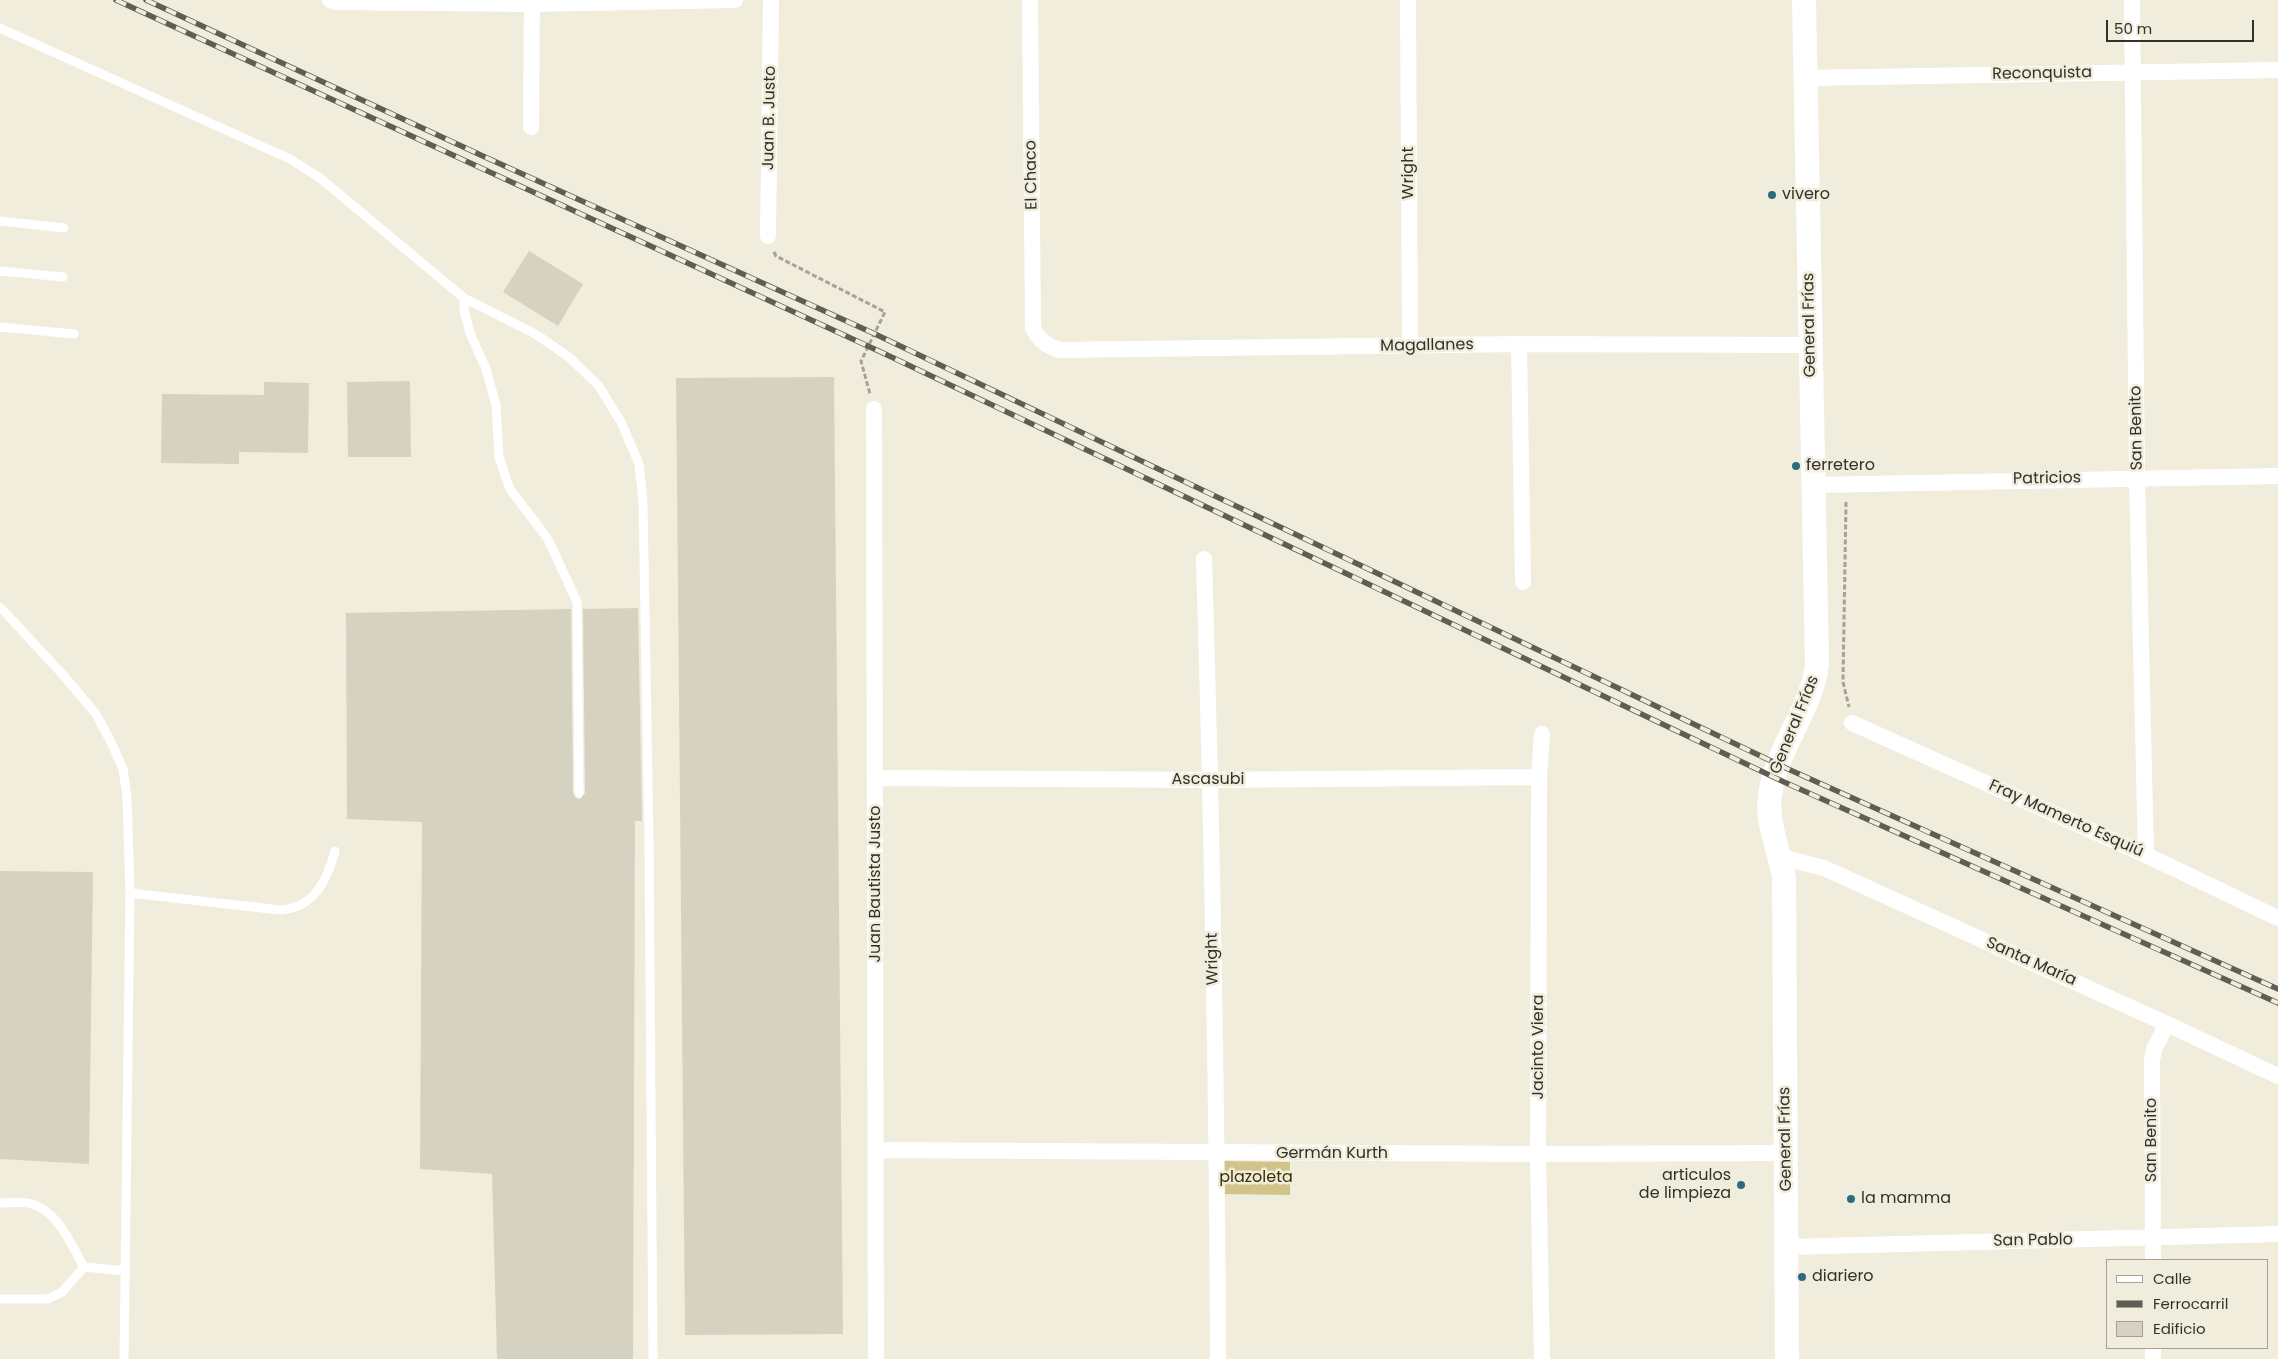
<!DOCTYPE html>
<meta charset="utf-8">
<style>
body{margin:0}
#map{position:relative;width:2278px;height:1359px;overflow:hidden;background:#f1eddc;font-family:Poppins,sans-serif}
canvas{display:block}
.legend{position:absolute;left:2106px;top:1259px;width:162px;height:90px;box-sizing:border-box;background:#f1eddc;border:1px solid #a5a295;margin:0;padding:6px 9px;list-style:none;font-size:15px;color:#33312b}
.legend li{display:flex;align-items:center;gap:10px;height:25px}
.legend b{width:25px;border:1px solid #a5a295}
.scale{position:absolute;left:2106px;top:20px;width:148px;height:22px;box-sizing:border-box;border:2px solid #33312b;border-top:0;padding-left:6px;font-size:15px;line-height:18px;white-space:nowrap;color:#33312b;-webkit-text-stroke:4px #f1eddc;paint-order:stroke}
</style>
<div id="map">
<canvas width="2278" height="1359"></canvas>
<ul class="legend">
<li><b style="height:6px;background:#fff"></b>Calle</li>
<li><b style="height:6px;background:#5f5d54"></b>Ferrocarril</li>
<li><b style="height:14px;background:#d6d2c2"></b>Edificio</li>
</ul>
<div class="scale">50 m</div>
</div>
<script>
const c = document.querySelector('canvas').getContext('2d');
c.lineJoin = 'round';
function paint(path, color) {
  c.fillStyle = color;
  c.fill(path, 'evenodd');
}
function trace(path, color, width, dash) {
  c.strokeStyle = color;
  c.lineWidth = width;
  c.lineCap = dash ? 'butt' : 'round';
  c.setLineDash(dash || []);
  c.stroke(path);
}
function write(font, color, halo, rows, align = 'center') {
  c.font = font + ' Poppins,sans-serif';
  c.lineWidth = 5;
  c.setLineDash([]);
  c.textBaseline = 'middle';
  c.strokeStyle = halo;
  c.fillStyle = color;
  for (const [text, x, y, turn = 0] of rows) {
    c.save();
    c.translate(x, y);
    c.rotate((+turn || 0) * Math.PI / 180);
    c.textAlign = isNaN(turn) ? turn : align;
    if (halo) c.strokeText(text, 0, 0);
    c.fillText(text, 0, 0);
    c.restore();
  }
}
const green = new Path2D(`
 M1222,1161l68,1v33l-68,-1z`);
const building = new Path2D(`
 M529,251l54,33 -25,42 -55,-34z
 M834,377l9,957 -158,1 -9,-957z
 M410,381l1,76h-63l-1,-75z
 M264,382l45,1 -1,70 -69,-1v12l-78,-1 1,-69 102,1z
 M638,608l4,213h-7l-2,538h-136l-5,-185 -72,-5 2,-347 -75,-3 -1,-206 225,-4 2,184 3,5 4,1 5,-6 -2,-184z
 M0,871l93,1 -4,292 -89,-5z`);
const path = new Path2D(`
 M774,252l2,4 109,56 -24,49 9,33
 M1846,502l-3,180 6,25`);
const lane = new Path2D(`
 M0,28l290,131 30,19 144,120 73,37 33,23 29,28 23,38 17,40 4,37 6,341 4,517
 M0,221l64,7
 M0,271l63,6
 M464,298v12l6,23 16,36 10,36 3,52 6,18 5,14 38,50 29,63 2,191
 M0,327l74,7
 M0,607l64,69 32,38 15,28 12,27 4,28 3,96 -6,466
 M130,893l150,17c34,-2 47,-29 55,-59
 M0,1203c10,0 23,-2 32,1 27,8 39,41 52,63
 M0,1299h48l14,-7 22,-25 42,4`);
const street = new Path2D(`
 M330,0l7,2 195,2 203,-4
 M1030,0l3,328c6,13 13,17 26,22l460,-6 291,1
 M1408,0l2,347
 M2132,0l5,478 9,377
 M1806,78l472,-8
 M531,127l1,-127
 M768,236l3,-236
 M1519,344l4,238
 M874,409l2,950
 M1815,485l463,-9
 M1204,559c8,267 13,533 14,800
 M1852,723l294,132 132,63
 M1542,734l-3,43 -1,377 4,205
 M876,778l334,2 329,-3
 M1781,857l43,11 343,156 111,52
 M877,1150l661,4 248,-1
 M1787,1247l491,-13
 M2153,1260l-1,-199 2,-12 13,-25
 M2153,1359v-11`);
const secondary = new Path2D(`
 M1787,1359l-3,-481c-4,-26 -18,-55 -14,-82 5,-47 42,-86 47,-132l-13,-664`);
const rail = new Path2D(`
 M116,0l767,353 901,429 494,221
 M146,0l339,157 390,177 913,435 490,220`);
const markers = [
 [1772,195,5,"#2c6a80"],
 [1796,466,5,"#2c6a80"],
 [1741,1185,5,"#2c6a80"],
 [1851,1199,5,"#2c6a80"],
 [1802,1277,5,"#2c6a80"]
];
const streetNames = [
 ["Reconquista",2042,74,-1],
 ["Juan B. Justo",770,118,-89],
 ["Wright",1409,173,-90],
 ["El Chaco",1032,175,-91],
 ["General Frías",1810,325,-91],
 ["Magallanes",1427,346,-1],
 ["San Benito",2137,428,-91],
 ["Patricios",2047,479,-1],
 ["General Frías",1795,725,-68],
 ["Ascasubi",1208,780],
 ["Fray Mamerto Esquiú",2066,819,24],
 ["Juan Bautista Justo",876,884,-90],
 ["Wright",1213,959,-91],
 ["Santa María",2031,962,24],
 ["Jacinto Viera",1539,1047,-90],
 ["General Frías",1786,1139,-91],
 ["San Benito",2152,1140,-90],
 ["Germán Kurth",1332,1154],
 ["San Pablo",2033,1241,-1]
];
const poiNames = [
 ["vivero",1782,195],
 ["ferretero",1806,466],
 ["articulos",1731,1176,"right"],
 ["de limpieza",1731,1194,"right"],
 ["la mamma",1861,1199],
 ["diariero",1812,1277]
];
const parkNames = [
 ["plazoleta",1256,1178]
];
paint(green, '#d2c38b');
paint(building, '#d6d2c2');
trace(path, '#a6a396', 3, [5, 2.5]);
trace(lane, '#fff', 9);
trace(street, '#fff', 16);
trace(secondary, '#fff', 24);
trace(rail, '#5f5d54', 5.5);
trace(rail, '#f1eddc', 4, [11]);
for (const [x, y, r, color] of markers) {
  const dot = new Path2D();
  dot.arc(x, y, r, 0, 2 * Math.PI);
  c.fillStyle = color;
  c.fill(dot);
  trace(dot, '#f1eddc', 2);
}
write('16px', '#33312b', '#f1eddc', streetNames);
write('16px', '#33312b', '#f1eddc', poiNames, 'left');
write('16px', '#392f05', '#f1eddc', parkNames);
</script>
